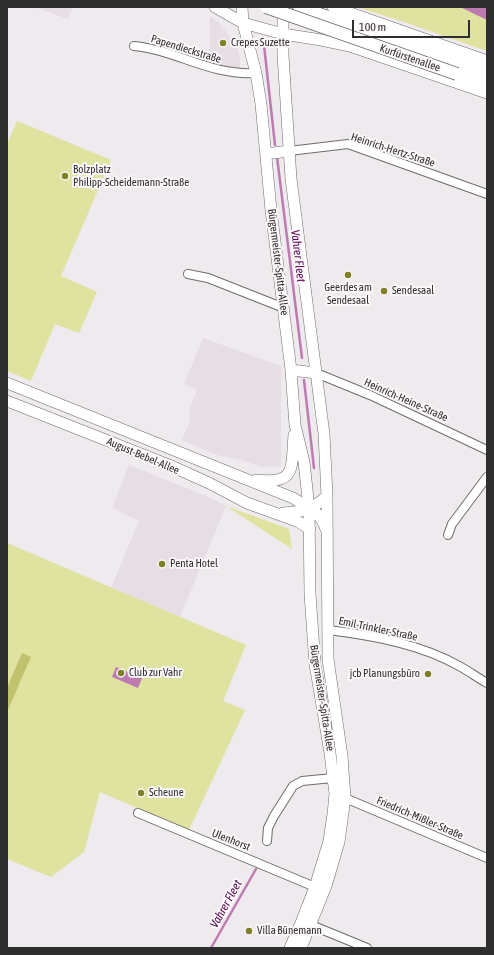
<!DOCTYPE html>
<meta charset="utf-8">
<style>
body{margin:0}
#map{position:relative;width:494px;height:955px;overflow:hidden;background:#eeeaed;font-family:"Asap Condensed",sans-serif}
canvas{display:block}
.frame{position:absolute;inset:0;border:8px solid #2f2e2f;pointer-events:none}
.scale{position:absolute;left:352px;top:20px;width:118px;height:18px;box-sizing:border-box;border:2px solid #2f2e2f;border-top:0;padding-left:5px;font-size:12px;line-height:14px;white-space:nowrap;color:#2f2e2f;-webkit-text-stroke:3px #fbf7fa;paint-order:stroke}
</style>
<div id="map">
<canvas width="494" height="955"></canvas>
<div class="frame"></div>
<div class="scale">100 m</div>
</div>
<script>
const c = document.querySelector('canvas').getContext('2d');
c.lineJoin = 'round';
function paint(path, color) {
  c.fillStyle = color;
  c.fill(path, 'evenodd');
}
function trace(path, color, width, dash) {
  c.strokeStyle = color;
  c.lineWidth = width;
  c.lineCap = dash ? 'butt' : 'round';
  c.setLineDash(dash || []);
  c.stroke(path);
}
function write(font, color, halo, rows, align = 'center') {
  c.font = font + ' "Asap Condensed",sans-serif';
  c.lineWidth = 4;
  c.setLineDash([]);
  c.textBaseline = 'middle';
  c.strokeStyle = halo;
  c.fillStyle = color;
  for (const [text, x, y, turn = 0] of rows) {
    c.save();
    c.translate(x, y);
    c.rotate((+turn || 0) * Math.PI / 180);
    c.textAlign = isNaN(turn) ? turn : align;
    if (halo) c.strokeText(text, 0, 0);
    c.fillText(text, 0, 0);
    c.restore();
  }
}
const built = new Path2D(`
 M35,7h38l-5,12z
 M210,16l10,8 16,20 4,12v14l-30,-7z
 M203,338l78,28v100l-19,1 -17,-6 -28,-6 -35,-15 8,-19 -1,-12 8,-19 -13,-6z
 M129,465l84,34 13,7 -46,111 -69,-29 28,-67 -27,-13z`);
const green = new Path2D(`
 M357,7h130v44l-83,-29z
 M17,121l94,39 -50,116 36,16 -18,41 -24,-9 -24,57 -24,-10v-227z
 M226,506l63,23 3,20z
 M7,543l239,102 -23,56 22,9 -56,120 -89,-38 -16,60 -33,25 -44,-18z`);
const forest = new Path2D(`
 M22,653l9,4 -24,55v-24z`);
const water = new Path2D(`
 M458,7h29v13l-27,-13z
 M116,667l26,11 -4,10 -26,-11z`);
const stream = new Path2D(`
 M264,45l11,100
 M277,157l25,201
 M304,380l10,88
 M211,948l45,-79`);
const street = new Path2D(`
 M134,46c43,4 76,30 122,27
 M289,151l59,-7 139,50
 M188,274l20,4 76,30
 M316,373l54,22 117,55
 M448,535l4,-11 35,-47
 M329,630c45,6 92,14 132,37 9,5 17,11 26,16
 M345,798l142,60
 M138,813l177,74
 M267,841l1,-13 6,-12 19,-30 9,-5 31,-3
 M311,925l56,23`);
const secondary = new Path2D(`
 M215,7l28,16 40,11 38,6 29,6 137,47
 M242,7l1,16 13,50 5,31 10,106 20,160 4,55 9,37 5,46 1,86 5,70 15,89 5,41 -2,20 -4,27 -14,46 -14,36 -11,25
 M283,7v48l8,124 33,255 3,62 1,163 14,97 3,42 -6,44 -13,44 -25,62
 M333,7l154,54
 M266,154l23,-3
 M291,370l25,3
 M7,383l286,115c17,11 26,12 33,31
 M7,401l162,64 40,18 38,20 50,18 13,8
 M256,480c41,5 35,-12 38,-45
 M283,513c20,-1 29,-3 44,-17`);
const primary = new Path2D(`
 M299,7l188,65
 M457,74l30,10`);
const primaryBridge = new Path2D(`
 M266,7l191,67`);
const markers = [
 [223,43,4,"#808029"],
 [65,176,4,"#808029"],
 [348,275,4,"#808029"],
 [384,291,4,"#808029"],
 [162,564,4,"#808029"],
 [121,673,4,"#808029"],
 [428,674,4,"#808029"],
 [141,793,4,"#808029"],
 [249,931,4,"#808029"]
];
const poiNames = [
 ["Crepes Suzette",231,43],
 ["Bolzplatz",73,170],
 ["Philipp-Scheidemann-Straße",73,183],
 ["Geerdes am",348,288,"center"],
 ["Sendesaal",348,301,"center"],
 ["Sendesaal",392,291],
 ["Penta Hotel",170,564],
 ["Club zur Vahr",129,673],
 ["jcb Planungsbüro",420,674,"right"],
 ["Scheune",149,793],
 ["Villa Bünemann",257,931]
];
const streetNames = [
 ["Papendieckstraße",186,49,17],
 ["Kurfürstenallee",410,58,19],
 ["Heinrich-Hertz-Straße",393,150,18],
 ["Bürgermeister-Spitta-Allee",278,262,83],
 ["Heinrich-Heine-Straße",406,400,24],
 ["August-Bebel-Allee",143,456,23],
 ["Emil-Trinkler-Straße",378,629,12],
 ["Bürgermeister-Spitta-Allee",322,698,81],
 ["Friedrich-Mißler-Straße",420,818,23],
 ["Ulenhorst",231,840,22]
];
const waterNames = [
 ["Vahrer Fleet",298,256,83],
 ["Vahrer Fleet",226,904,-61]
];
paint(built, '#e7dde5');
paint(green, '#e0e29f');
paint(forest, '#c1c26d');
paint(water, '#bd7bb2');
trace(stream, '#bd7bb2', 2.5);
trace(street, '#6f6c6e', 10);
trace(secondary, '#6f6c6e', 12);
trace(primary, '#6f6c6e', 14);
trace(street, '#fff', 8);
trace(secondary, '#fff', 11);
trace(primary, '#fff', 12);
trace(primaryBridge, '#6f6c6e', 14, []);
trace(primaryBridge, '#fff', 12);
for (const [x, y, r, color] of markers) {
  const dot = new Path2D();
  dot.arc(x, y, r, 0, 2 * Math.PI);
  c.fillStyle = color;
  c.fill(dot);
  trace(dot, '#fbf7fa', 1.5);
}
write('11px', '#2f2e2f', '#fbf7fa', poiNames, 'left');
write('11px', '#2f2e2f', '#fbf7fa', streetNames);
write('italic 12px', '#590751', '#fbf7fa', waterNames);
</script>
